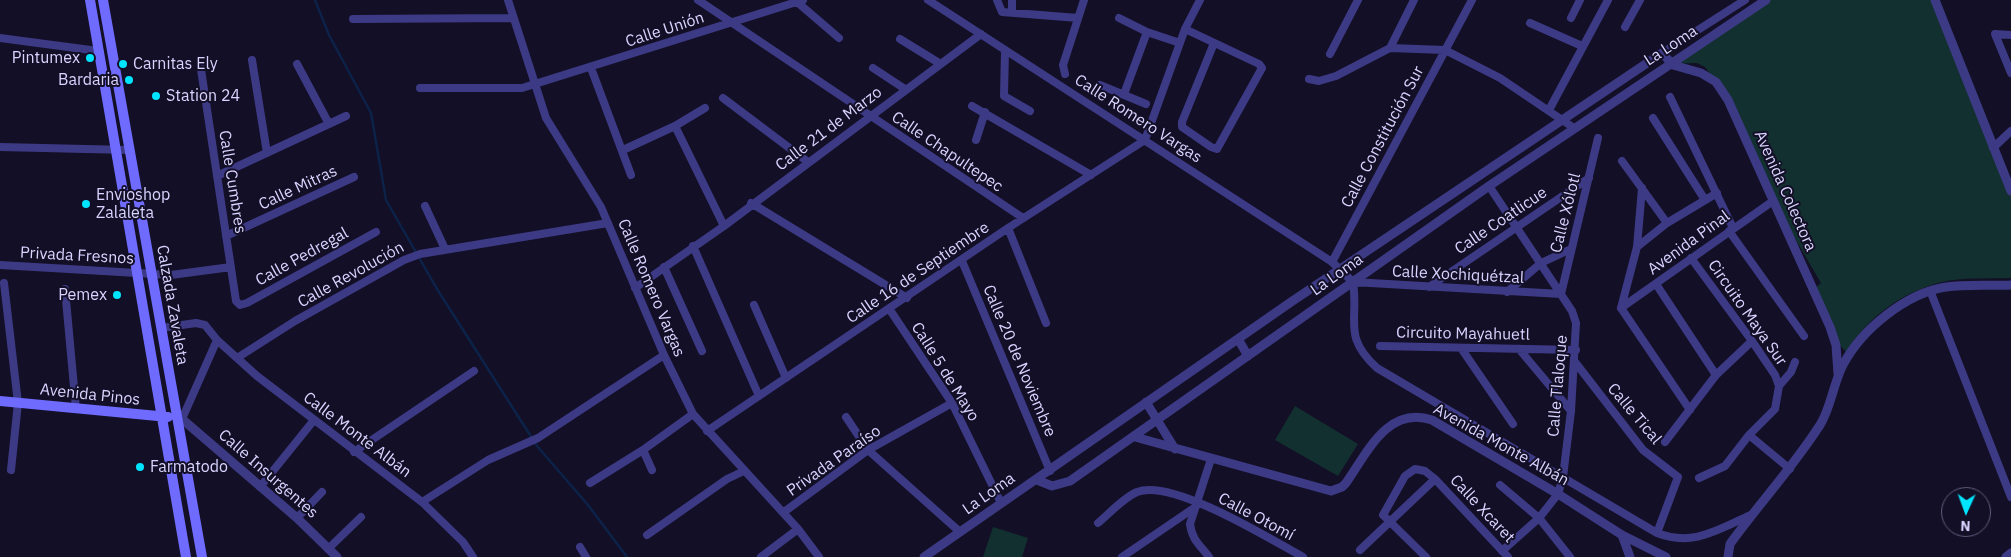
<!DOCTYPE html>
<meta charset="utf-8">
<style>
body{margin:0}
#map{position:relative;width:2011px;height:557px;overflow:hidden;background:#130f26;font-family:"IBM Plex Sans",sans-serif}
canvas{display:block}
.north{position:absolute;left:1941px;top:487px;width:50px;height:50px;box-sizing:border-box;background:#130f26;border:1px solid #625e7d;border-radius:50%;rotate:182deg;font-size:14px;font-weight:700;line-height:20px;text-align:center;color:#d9d4ff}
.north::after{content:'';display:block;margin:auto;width:18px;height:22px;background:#00e5ff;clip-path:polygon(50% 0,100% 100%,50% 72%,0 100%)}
</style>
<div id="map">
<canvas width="2011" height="557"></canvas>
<div class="north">N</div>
</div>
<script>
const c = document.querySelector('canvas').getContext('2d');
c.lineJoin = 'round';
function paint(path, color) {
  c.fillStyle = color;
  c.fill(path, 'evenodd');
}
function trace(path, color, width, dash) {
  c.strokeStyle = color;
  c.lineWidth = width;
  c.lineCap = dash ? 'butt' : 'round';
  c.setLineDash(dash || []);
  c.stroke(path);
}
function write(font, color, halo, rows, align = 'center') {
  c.font = font + ' "IBM Plex Sans",sans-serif';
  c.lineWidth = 4;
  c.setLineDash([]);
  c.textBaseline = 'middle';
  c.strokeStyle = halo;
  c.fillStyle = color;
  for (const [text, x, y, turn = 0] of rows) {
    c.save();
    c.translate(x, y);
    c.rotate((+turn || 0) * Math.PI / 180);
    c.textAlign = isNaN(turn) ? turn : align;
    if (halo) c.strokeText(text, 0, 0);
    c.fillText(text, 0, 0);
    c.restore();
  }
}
const green = new Path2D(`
 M1766,0h169l76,191v87c-20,1 -50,-1 -69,4 -40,10 -74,35 -96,70l-9,-10 -23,-53 7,-6 -48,-82 -45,-101 -23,-33 -8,-4 -26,1z
 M1295,406l63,38 -20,32 -63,-36z
 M993,527l35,11 -6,19h-39z`);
const stream = new Path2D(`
 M315,0l14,35 42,78 15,87 51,89 100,157 51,59 39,52`);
const minor = new Path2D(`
 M508,0l38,118 55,89 63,148 29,59 105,115 21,28
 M698,0l325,218
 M928,0l404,262
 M997,0l5,12 76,6
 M797,2l42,36
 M1012,12v-12
 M1119,18l28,14 33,11
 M1571,18l9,-18
 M353,19l160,-1
 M1530,23l52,23
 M1625,27l15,-27
 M1185,29l74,35 3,4 -45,81 -6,-2 -29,-20v-5l32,-79
 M2011,35l-16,-1 16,39
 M0,38l98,13
 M900,39l39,24
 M1390,48l24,-48
 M1005,50l-1,46 26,15
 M1662,53l83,-53
 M1330,54l28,-54
 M252,60l15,93
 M200,63l36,238 4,4 7,-2 129,-71
 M297,64l32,60
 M591,68l40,107
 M873,68l32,21
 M1065,74l-2,-9 21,-65
 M1309,79l10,2 17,-5 54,-28 55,2 55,28 74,50
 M1100,85l46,19
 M420,88h102l281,-88
 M1124,94l23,-62
 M1670,97l63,131
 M723,98l85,64
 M972,106l119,69
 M1549,110l59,-110
 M1653,118l52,82
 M675,126l49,100
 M976,140l9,-28
 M1145,140l40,-111 15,-29
 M0,147l129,3
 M1993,148l18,-17
 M623,150l52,-24 30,-18
 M1622,161l45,62
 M217,176l129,-60
 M1489,186l83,125 4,12 -5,88 -8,66 -5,17 -19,24 -37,33
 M751,203l156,95
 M425,206l20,43
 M1008,228l38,95
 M1729,231l75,105
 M226,236l128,-59
 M693,246l66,150
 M1637,247l30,-24 50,-30
 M1691,258l61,83 23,34 4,11 -4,23 -26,26 -24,31 -26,12
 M962,261l88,210
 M0,265l171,10 60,-8
 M664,267l38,84
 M1353,282c6,39 -11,54 24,86l280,165c36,14 60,-3 94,-18
 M1353,282l208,12 37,-156
 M1353,282l-21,-20 140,-262
 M4,283l14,120 -7,67
 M1656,284l60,91
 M1429,287l160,-109
 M635,288l89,-62 257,-192
 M65,289l11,120
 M1507,292l34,-29 30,-14
 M1931,293l80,204
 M754,305l32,73
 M1621,308l152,-107
 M1621,308l16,-61 5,-59
 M1621,308l69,102
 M890,310l62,93 49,100
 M161,328l35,-5 9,2 12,15 40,36 165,126 41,40 10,15
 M1380,346l196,4
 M1461,348l52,76
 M1519,349l52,62
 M237,358l58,-37 109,-61 16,-6 188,-31
 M1575,362l68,88 35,27 -21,56
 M1779,386l12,-14 4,-10
 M846,417l22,33 92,82
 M182,419l35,-79
 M707,431l301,-203 137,-88
 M1749,435l41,34
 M1665,442l51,-67 36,-34
 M354,452l120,-81
 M652,470l-9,-20 50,-36
 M590,483l53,-33
 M1500,485l39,33 31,39
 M260,487l54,-67
 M422,502l66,-42 50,-22 126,-83
 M784,512l84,-62 84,-47
 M297,518l25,-26
 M1098,523c12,-10 25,-25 39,-31 35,-14 133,47 166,65
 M647,535l80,-56 17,-8
 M580,547l6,10
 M328,549l33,-32
 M1360,550l75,-71
 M761,557l37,-28
 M1122,557l72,-49
 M1209,557c-9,-12 -17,-17 -19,-33l21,-65
 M1426,557l-43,-42 22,-39 10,-7 10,2 10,8 73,78`);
const tertiary = new Path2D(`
 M1935,0l76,191
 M1238,339l10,17
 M1146,402l29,47
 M177,418l5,1 115,99 40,39
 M1135,437l196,54 11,-4 4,-4c21,-30 42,-78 86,-63l126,74 64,41 44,22
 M1037,480l15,6 18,-5 419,-295 277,-186
 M1622,535l8,22
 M924,557l367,-255 371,-249 11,12 28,8 15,9 12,18 102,227 6,18 2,29
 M1728,557l2,-13c29,-40 63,-77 90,-119 11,-17 13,-41 23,-60 18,-35 63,-72 103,-78 21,-3 44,-1 65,-2
 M2006,557l5,-4`);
const secondary = new Path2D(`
 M90,0l96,557
 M103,0l99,557
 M0,401l168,16`);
const markers = [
 [90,58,5,"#00e5ff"],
 [123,64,5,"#00e5ff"],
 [129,80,5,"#00e5ff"],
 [156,96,5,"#00e5ff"],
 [86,204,5,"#00e5ff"],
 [117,295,5,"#00e5ff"],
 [140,467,5,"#00e5ff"]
];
const streetNames = [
 ["Calle Unión",665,30,-18],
 ["La Loma",1671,46,-33],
 ["Calle Romero Vargas",1138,119,33],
 ["Calle 21 de Marzo",829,129,-37],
 ["Calle Constitución Sur",1383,137,-62],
 ["Calle Chapultepec",947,152,34],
 ["Calle Cumbres",232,182,81],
 ["Calle Mitras",298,188,-25],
 ["Avenida Colectora",1785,191,66],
 ["Calle Xólotl",1566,213,-76],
 ["Calle Coatlicue",1501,221,-34],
 ["Avenida Pinal",1689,243,-36],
 ["Privada Fresnos",77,256,3],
 ["Calle Pedregal",302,257,-29],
 ["Calle 16 de Septiembre",918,273,-34],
 ["Calle Revolución",351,275,-29],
 ["La Loma",1337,275,-35],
 ["Calle Xochiquétzal",1458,275,3],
 ["Calle Romero Vargas",651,288,67],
 ["Calzada Zavaleta",172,305,80],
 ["Circuito Maya Sur",1747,313,55],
 ["Circuito Mayahuetl",1463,334,1],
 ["Calle 20 de Noviembre",1019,361,67],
 ["Calle 5 de Mayo",945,372,58],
 ["Calle Tlaloque",1558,386,-85],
 ["Avenida Pinos",90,395,6],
 ["Calle Tical",1634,414,50],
 ["Calle Monte Albán",357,435,37],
 ["Avenida Monte Albán",1501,445,29],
 ["Privada Paraíso",834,461,-35],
 ["Calle Insurgentes",268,474,41],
 ["La Loma",989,494,-35],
 ["Calle Xcaret",1482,509,47],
 ["Calle Otomí",1256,517,28]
];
const poiNames = [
 ["Pintumex",80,58,"right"],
 ["Carnitas Ely",133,64],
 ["Bardaria",119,80,"right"],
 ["Station 24",166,96],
 ["Envioshop",96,195],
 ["Zalaleta",96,213],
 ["Pemex",107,295,"right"],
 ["Farmatodo",150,467]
];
paint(green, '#12302f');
trace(stream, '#0c2248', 2.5);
trace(minor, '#3d3a85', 8);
trace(tertiary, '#3d3a85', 9);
trace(secondary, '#6f6bff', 10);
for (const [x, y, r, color] of markers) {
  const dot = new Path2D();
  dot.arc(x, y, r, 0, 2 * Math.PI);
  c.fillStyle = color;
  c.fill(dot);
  trace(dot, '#130f26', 2);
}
write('16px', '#d9d4ff', '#130f26', streetNames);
write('16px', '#d9d4ff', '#130f26', poiNames, 'left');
</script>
